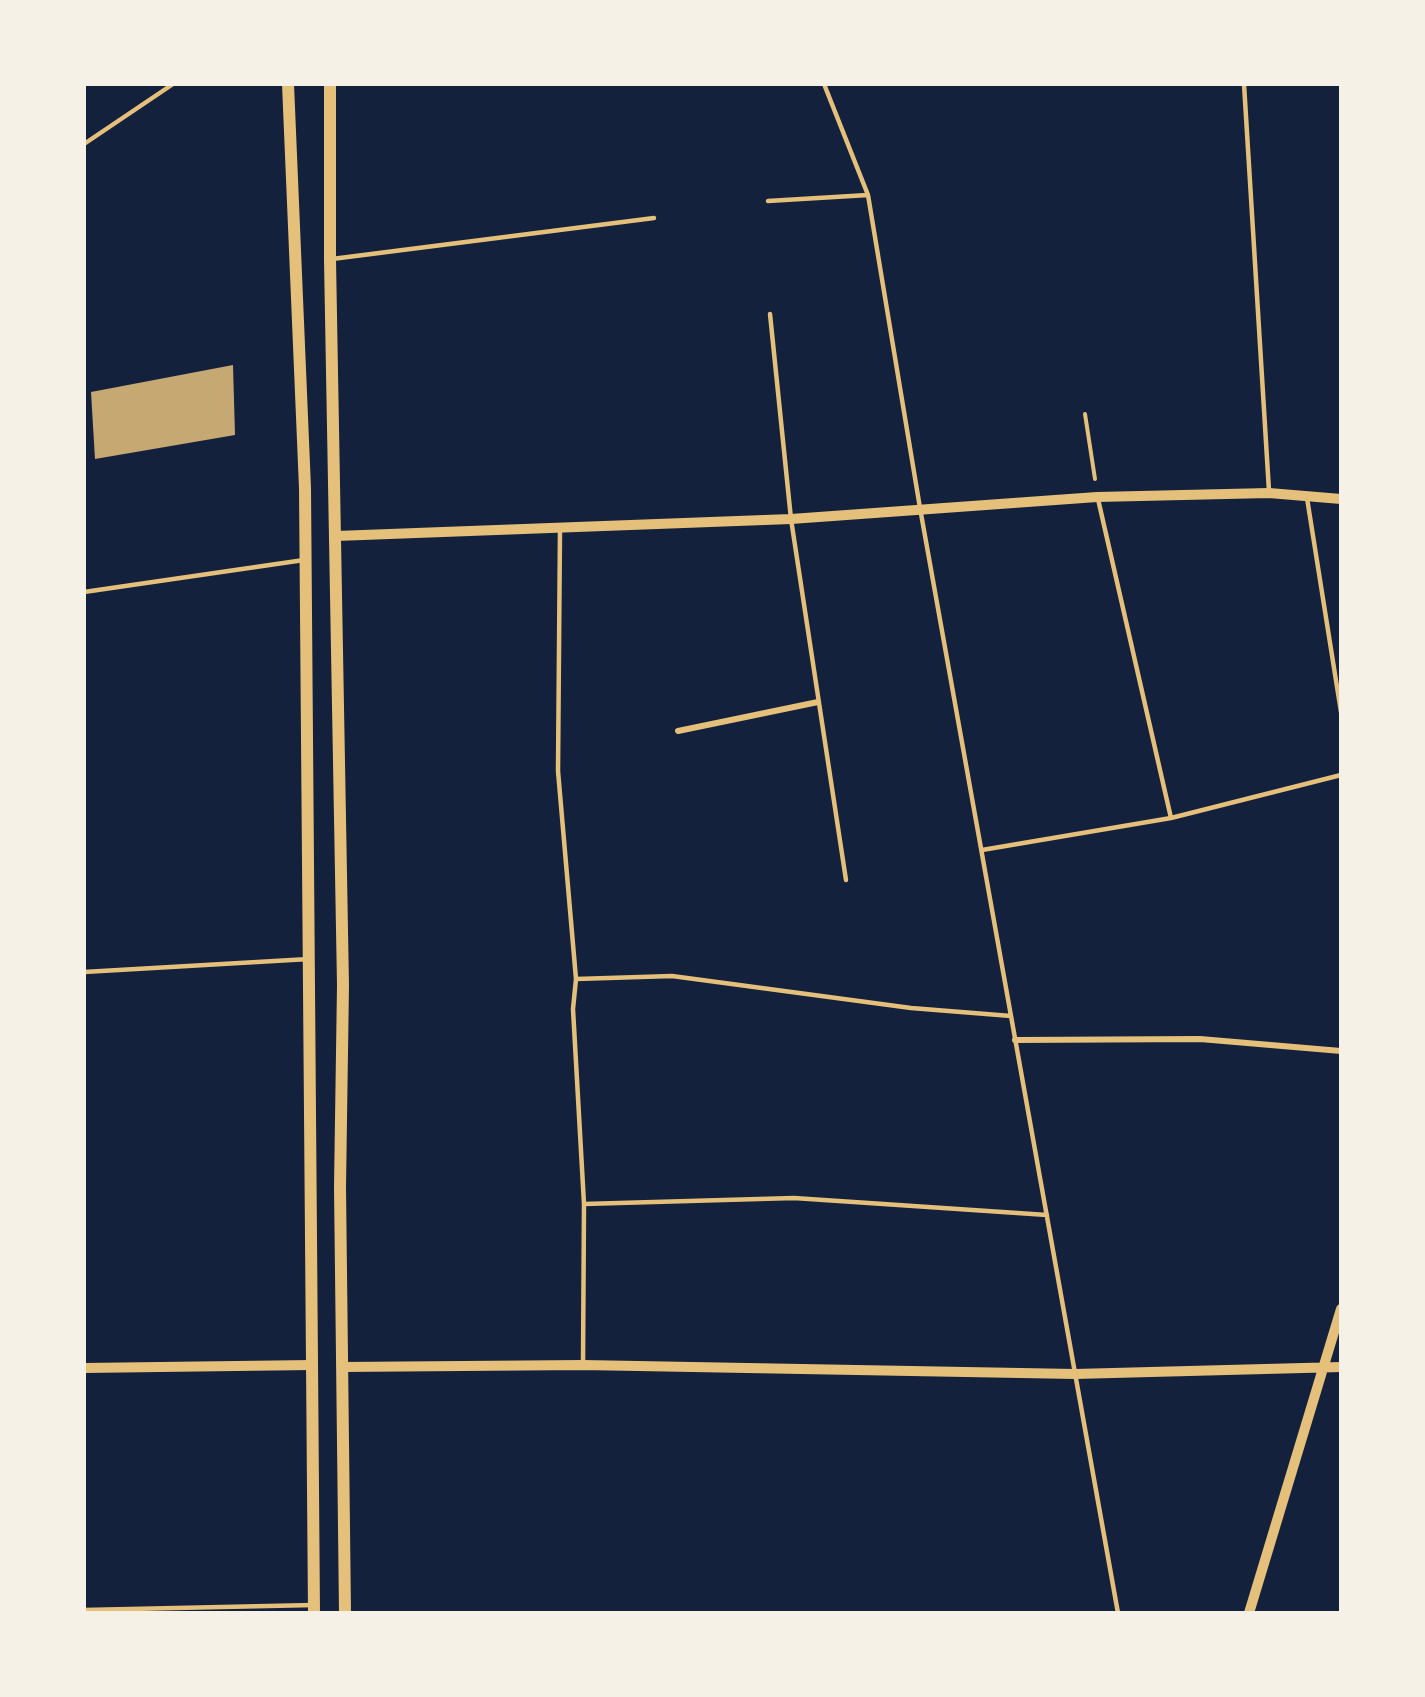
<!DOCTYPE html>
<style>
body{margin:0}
#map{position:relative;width:1425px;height:1697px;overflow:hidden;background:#14213d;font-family:Arial,sans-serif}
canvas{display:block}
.frame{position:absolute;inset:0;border:86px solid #f6f1e7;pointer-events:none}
</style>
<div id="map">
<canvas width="1425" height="1697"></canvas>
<div class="frame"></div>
</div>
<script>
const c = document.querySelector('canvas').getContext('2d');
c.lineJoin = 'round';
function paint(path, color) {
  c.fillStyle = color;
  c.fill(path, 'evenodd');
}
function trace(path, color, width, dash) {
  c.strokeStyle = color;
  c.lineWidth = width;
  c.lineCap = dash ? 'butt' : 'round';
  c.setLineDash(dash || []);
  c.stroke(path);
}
const building = new Path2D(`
 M233,365l2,70 -140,24 -4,-67z`);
const path = new Path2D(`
 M1085,414l10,65`);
const service = new Path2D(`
 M824,84l44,111 52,313 198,1105
 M1244,84l25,407
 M84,144l89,-60
 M768,201l100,-6
 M332,259l322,-41
 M770,314l21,205 55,361
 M1307,498l34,214
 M1098,499l73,319
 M560,529l-2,242 18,208 -3,30 11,195 -1,161
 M84,592l220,-32
 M982,850l189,-32 170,-43
 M84,972l225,-13
 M576,979l96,-3 239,32 100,8
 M584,1204l210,-6 253,17
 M84,1610l230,-5`);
const minor = new Path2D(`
 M678,731l140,-29
 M1015,1040l185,-1 141,12`);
const tertiary = new Path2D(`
 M336,536l455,-17 306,-22 172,-4 72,6
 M342,1367l241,-2 492,9 266,-7
 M84,1368l228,-3
 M1249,1613l92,-304`);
const secondary = new Path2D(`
 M288,84l17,404 9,1125
 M330,84v176l13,725 -3,202 5,426`);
paint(building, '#c6a872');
trace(path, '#e5c07b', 4);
trace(service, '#e5c07b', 4.5);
trace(minor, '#e5c07b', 6);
trace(tertiary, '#e5c07b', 10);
trace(secondary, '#e5c07b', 12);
</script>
